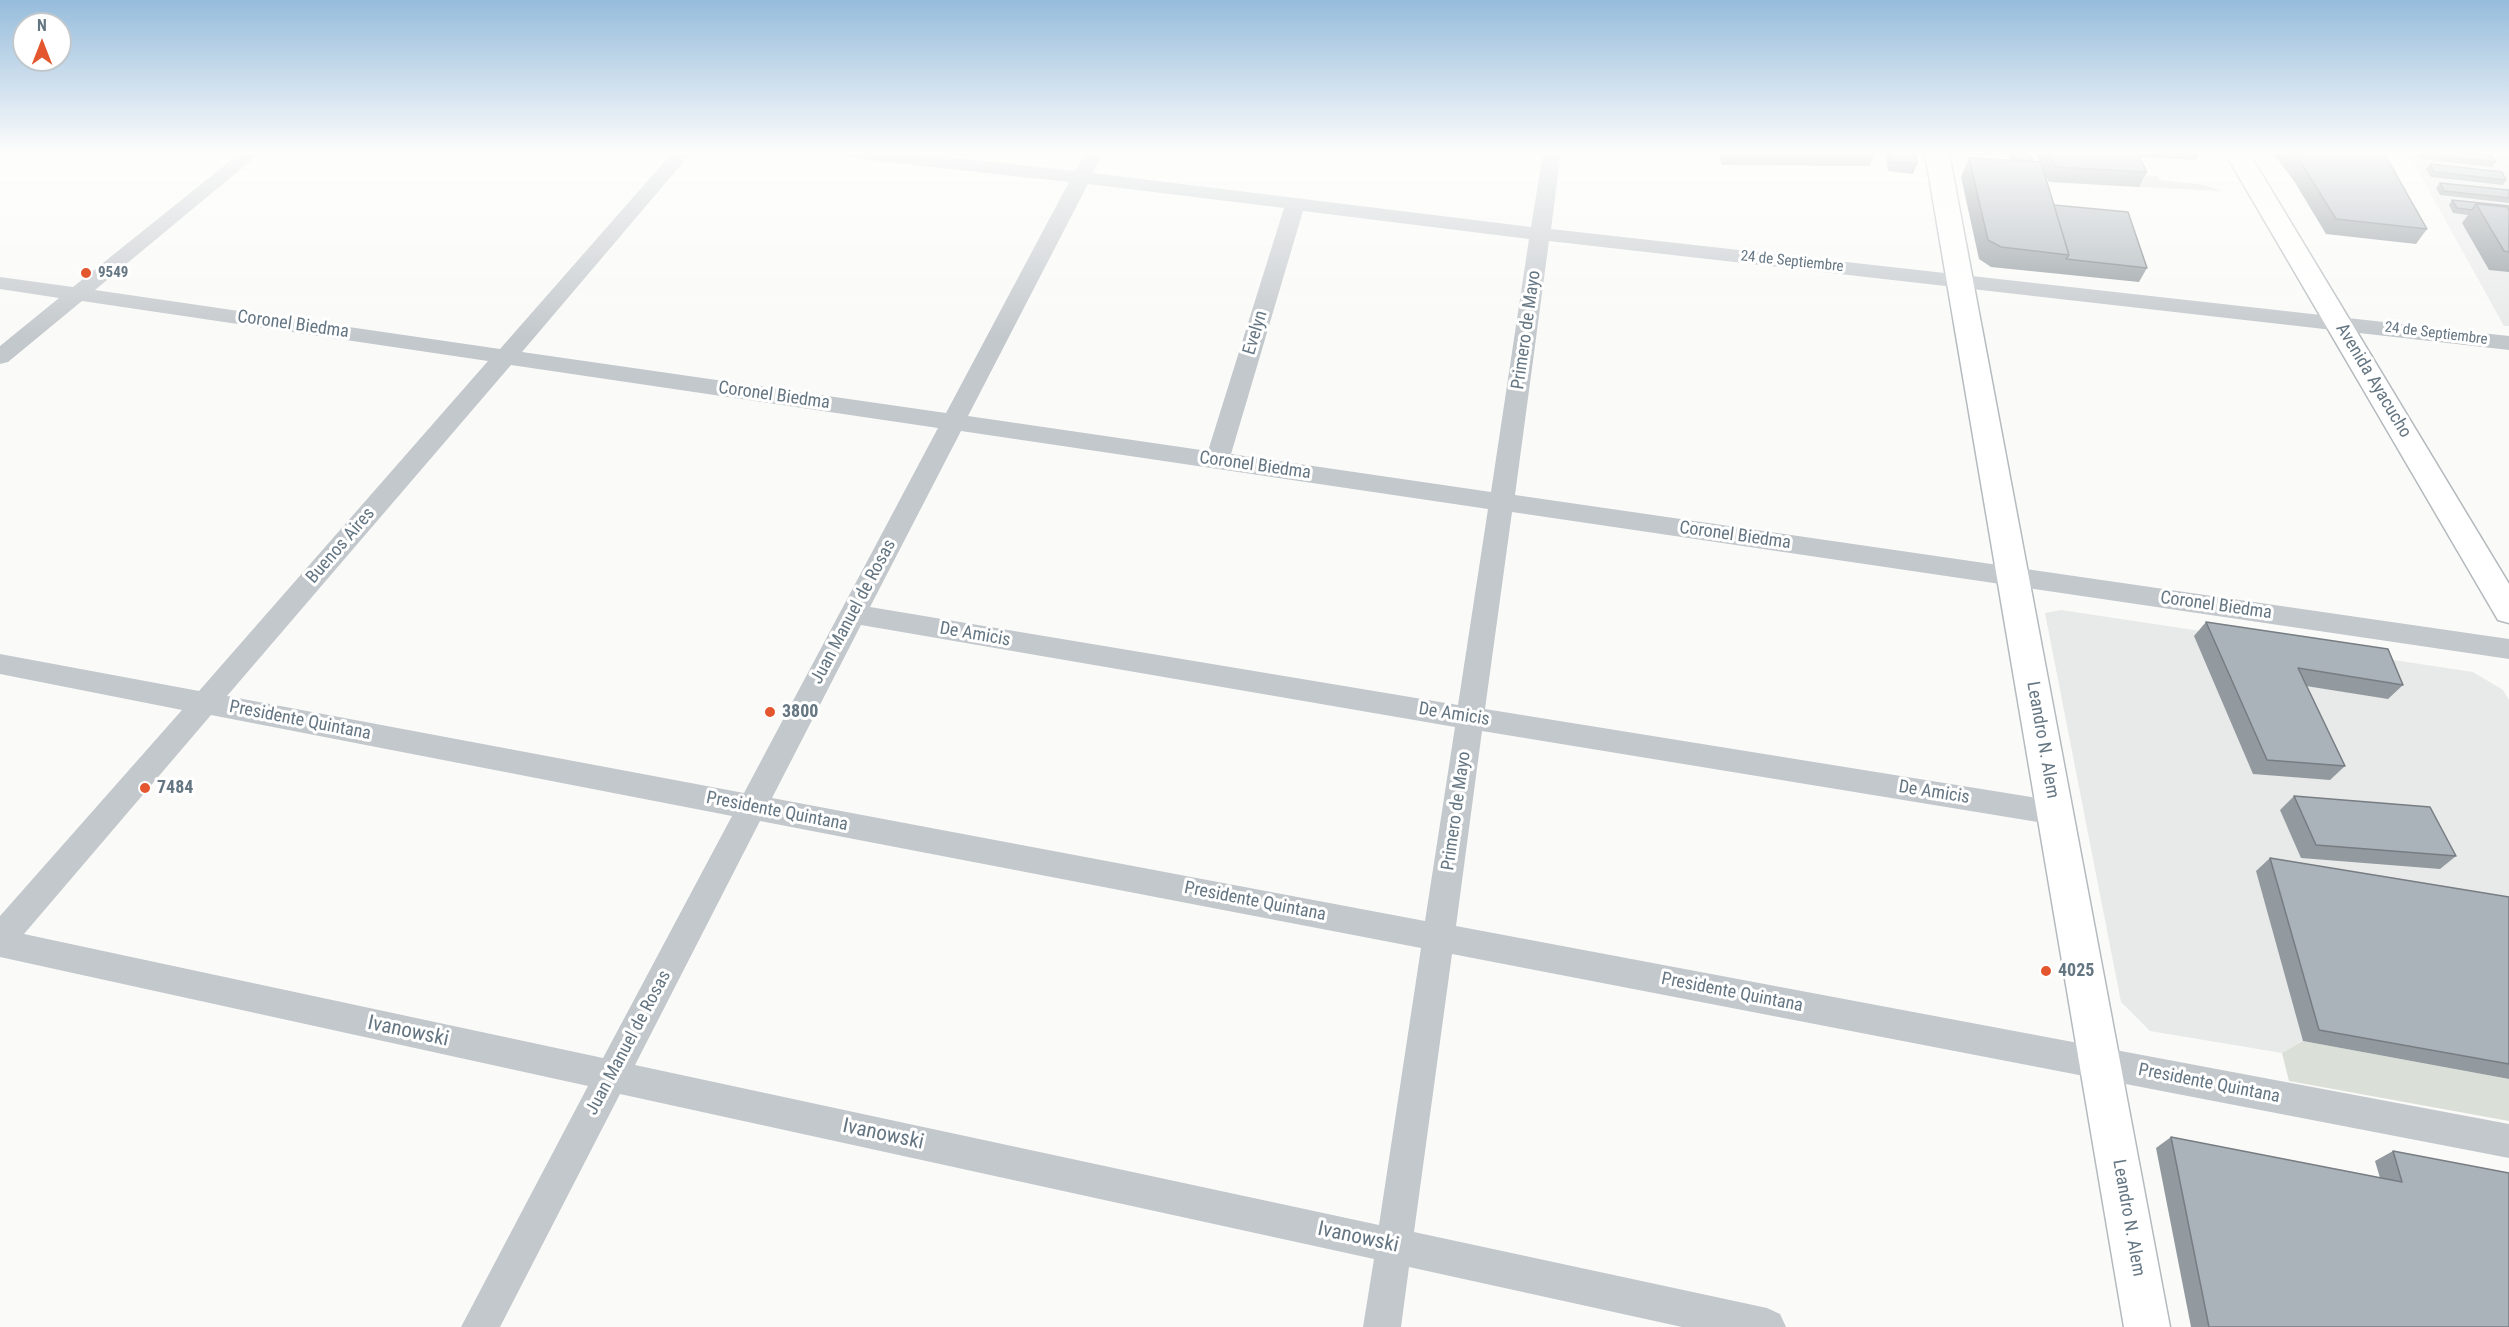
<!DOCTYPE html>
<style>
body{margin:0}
#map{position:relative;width:2509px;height:1327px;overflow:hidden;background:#fafaf8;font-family:"Roboto Condensed",sans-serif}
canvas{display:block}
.north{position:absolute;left:12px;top:12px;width:60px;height:60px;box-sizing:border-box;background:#fff;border:2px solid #c1c8cd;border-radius:50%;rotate:0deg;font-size:16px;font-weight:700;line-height:24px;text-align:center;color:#657683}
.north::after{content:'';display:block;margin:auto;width:21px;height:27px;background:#e4572e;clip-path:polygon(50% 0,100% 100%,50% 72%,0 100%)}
</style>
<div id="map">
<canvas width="2509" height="1327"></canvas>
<div class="north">N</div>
</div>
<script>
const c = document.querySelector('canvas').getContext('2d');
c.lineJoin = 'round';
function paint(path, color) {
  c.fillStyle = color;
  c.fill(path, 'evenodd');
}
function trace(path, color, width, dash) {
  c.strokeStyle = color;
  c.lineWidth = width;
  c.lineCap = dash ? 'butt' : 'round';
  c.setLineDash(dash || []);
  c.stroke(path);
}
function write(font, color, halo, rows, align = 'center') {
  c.font = font + ' "Roboto Condensed",sans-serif';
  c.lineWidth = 6;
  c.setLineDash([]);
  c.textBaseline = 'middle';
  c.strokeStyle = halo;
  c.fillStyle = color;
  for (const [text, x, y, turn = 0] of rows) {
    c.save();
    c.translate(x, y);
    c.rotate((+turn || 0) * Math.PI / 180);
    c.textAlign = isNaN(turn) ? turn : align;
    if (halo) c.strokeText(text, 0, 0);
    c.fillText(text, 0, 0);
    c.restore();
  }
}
const built = new Path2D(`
 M2408,153h101v173h-5z
 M2061,610l412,62 30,18 6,10v379l-206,-38 -21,12 -132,-22 -29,-29 -76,-389z`);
const green = new Path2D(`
 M2133,175l25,1 2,4 45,5 16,6 -82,-4z
 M2303,1041l206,38v42l-220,-40 -7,-28z`);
const minor = new Path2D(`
 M240,153h20l-165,137 405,59 172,-196h19l-169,199 424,61 123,-231 -209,-23 -7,-2 -2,-4h58l166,18 10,-18h18l-10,20 438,54 12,-74h18l-10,76 958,107v14l-960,-109 -34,254 994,144v20l-997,-147 -27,197 571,92 10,3 5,9 -5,9 -10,3 -574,-94 -26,195 1053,198v34l-1057,-204 -38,278 353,76 13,6 6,13h-104l-273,-60 -8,60h-38l11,-68 -754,-165 -120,233h-39l127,-241 -588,-129v-41l182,-206 -182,-36v-20l199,37 289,-330 -406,-60 -74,61 -8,2v-18l59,-48 -59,-9v-12l73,10zM1088,184l196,24 -76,243 -240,-35zM1303,211l226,28 -38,253 -260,-38zM511,365l427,63 -194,365 -517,-97zM961,431l527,78 -30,196 -588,-98zM861,625l594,102 -30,194 -653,-123zM211,715l521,101 -129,242 -579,-124zM760,821l661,127 -42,277 -744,-160z`);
const major = new Path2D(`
 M1925,153h24l221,1174h-46z
 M2225,153h24l260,431v39l-11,-3z`);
const wall = new Path2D(`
 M1718,153h157l-5,13 -148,-1z
 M1886,153h29l2,11 -4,10 -25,-3z
 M1971,153h27l-1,2z
 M2007,153h22l4,8 7,1 -5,-9h163l1,2 -3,5 -57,-3 8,15 -8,15 -90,-5 -6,-12 11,35 93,63 -8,14 -148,-15 -12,-8 -18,-82 8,-19 42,2z
 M2273,153h111l43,76 -11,15 -90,-10 -32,-53z
 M2417,153h55l24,9 -4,5 -71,-8z
 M2430,164l76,16 -3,5 -72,-8 -5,-8z
 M2440,183l69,7v13l-69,-8 -4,-7z
 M2452,200l57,6v66l-20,-2 -27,-47 6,-8 -15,-2 -4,-8z
 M2206,622l197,63 -15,14 -82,-13 39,80 -15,14 -77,-6 -59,-138z
 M2294,796l162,60 -16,13 -139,-11 -21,-48z
 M2270,858l239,39v182l-206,-38 -47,-170z
 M2171,1137l209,41 -5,-17 18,-10 116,176h-318l-35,-179z`);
const building = new Path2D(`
 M1891,153h24l2,11 -25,-2z
 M2012,153h17l4,8 -18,-1z
 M2049,153h88l10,19 -91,-5z
 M2157,153h41l1,2z
 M2292,153h92l43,76 -91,-10 -33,-53z
 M2423,153h49l19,2 5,7 -72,-7z
 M1969,158l72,4 28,93 -68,-8 -13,-7z
 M2430,164l72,8 4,8 -72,-8z
 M2440,183l69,7v8l-65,-7z
 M2452,200l57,6v5l-2,-4 -31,-3 -4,6 -15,-2z
 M2476,204l31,3 2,4v41l-5,-1z
 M2054,205l74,7 19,56 -81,-9 3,-4z
 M2206,622l182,27 15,36 -105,-17 47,98 -78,-6z
 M2294,796l136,11 26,49 -140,-11z
 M2270,858l239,39v167l-190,-34z
 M2171,1137l231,45 -9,-31 116,22v154h-300z`);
const markers = [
 [86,273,6,"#e4572e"],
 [770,712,6,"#e4572e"],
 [145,788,6,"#e4572e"],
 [2046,971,6,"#e4572e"]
];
const farStreetnames = [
 ["24 de Septiembre",1792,262,6],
 ["24 de Septiembre",2436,334,7]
];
const farPoinames = [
 ["9549",98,273]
];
const streetNames = [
 ["Coronel Biedma",293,325,8],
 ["Primero de Mayo",1527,330,-82],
 ["Evelyn",1256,333,-73],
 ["Avenida Ayacucho",2373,381,59],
 ["Coronel Biedma",774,396,8],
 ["Coronel Biedma",1255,466,8],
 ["Coronel Biedma",1735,536,8],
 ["Buenos Aires",341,546,-49],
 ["Coronel Biedma",2216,606,8],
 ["Juan Manuel de Rosas",854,612,-62],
 ["De Amicis",975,635,10],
 ["De Amicis",1454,715,9],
 ["Presidente Quintana",300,721,11],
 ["Leandro N. Alem",2042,740,80],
 ["De Amicis",1934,793,9],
 ["Primero de Mayo",1457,811,-82],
 ["Presidente Quintana",777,812,11],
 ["Presidente Quintana",1255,902,11],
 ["Presidente Quintana",1732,993,11],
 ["Juan Manuel de Rosas",629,1043,-62],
 ["Presidente Quintana",2209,1084,11],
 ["Leandro N. Alem",2128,1218,80]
];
const poiNames = [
 ["3800",782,712],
 ["7484",157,788],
 ["4025",2058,971]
];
const nearStreetnames = [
 ["Ivanowski",408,1032,12],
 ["Ivanowski",883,1135,12],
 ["Ivanowski",1358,1238,12]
];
paint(built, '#e8e9e9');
paint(green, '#dadfd7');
trace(major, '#b5babe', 3);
paint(minor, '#c3c8cc');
paint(major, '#fff');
paint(wall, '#929a9f');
paint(building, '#aab3b9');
trace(building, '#777d82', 1.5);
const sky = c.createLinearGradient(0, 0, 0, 338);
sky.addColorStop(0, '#96bcdc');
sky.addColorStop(0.45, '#fdfdfc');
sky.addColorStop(1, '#fdfdfc00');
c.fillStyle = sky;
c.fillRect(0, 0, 2509, 338);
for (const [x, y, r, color] of markers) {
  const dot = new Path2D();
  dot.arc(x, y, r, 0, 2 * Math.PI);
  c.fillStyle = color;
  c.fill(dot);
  trace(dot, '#fff', 2);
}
write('15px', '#657683', '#fff', farStreetnames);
write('bold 15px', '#657683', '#fff', farPoinames, 'left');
write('18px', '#657683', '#fff', streetNames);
write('bold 18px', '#657683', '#fff', poiNames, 'left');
write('21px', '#657683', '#fff', nearStreetnames);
</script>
